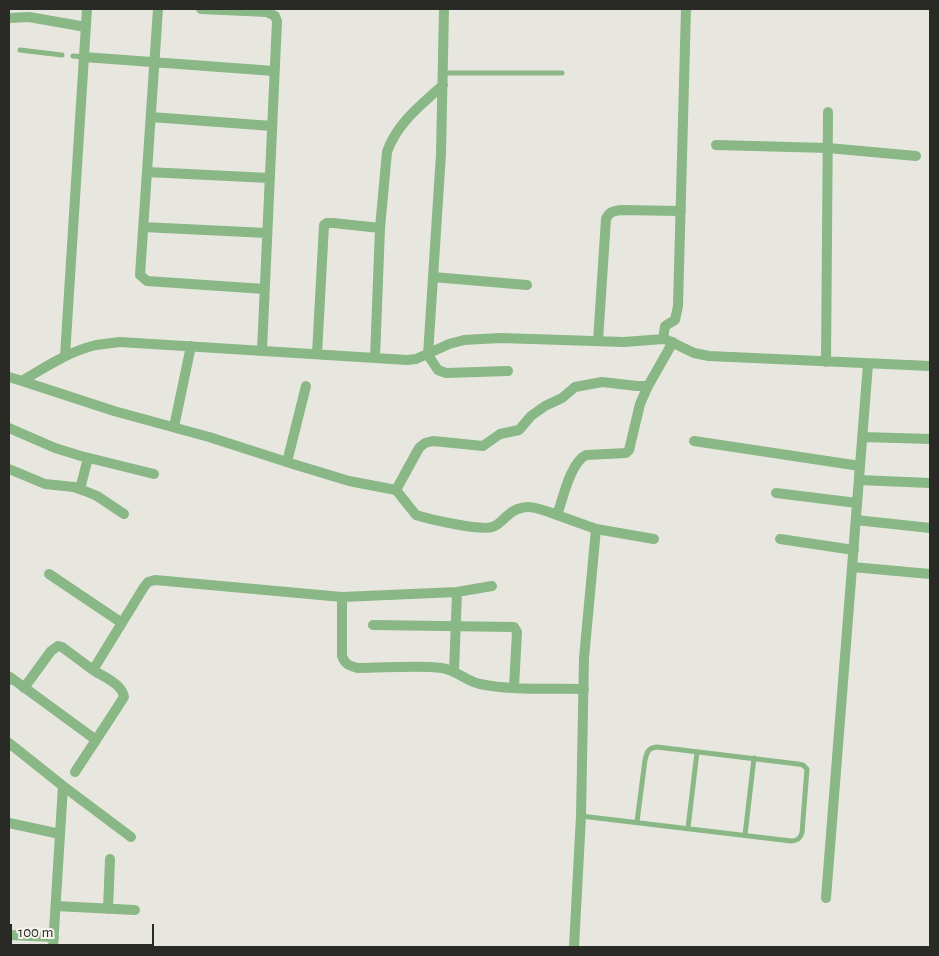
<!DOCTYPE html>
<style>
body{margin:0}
#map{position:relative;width:939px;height:956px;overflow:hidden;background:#e8e7df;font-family:"Alegreya Sans",sans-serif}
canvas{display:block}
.frame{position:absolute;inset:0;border:10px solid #292926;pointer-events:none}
.scale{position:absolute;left:10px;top:924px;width:144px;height:22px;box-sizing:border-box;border:2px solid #292926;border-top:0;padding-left:6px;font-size:15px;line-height:18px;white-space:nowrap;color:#292926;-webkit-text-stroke:4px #f6f4ec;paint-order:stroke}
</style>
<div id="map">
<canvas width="939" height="956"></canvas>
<div class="frame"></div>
<div class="scale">100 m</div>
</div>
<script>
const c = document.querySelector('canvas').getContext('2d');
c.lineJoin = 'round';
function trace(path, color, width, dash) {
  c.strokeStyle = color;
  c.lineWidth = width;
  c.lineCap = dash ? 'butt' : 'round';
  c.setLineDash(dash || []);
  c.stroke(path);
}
const service = new Path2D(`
 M20,50l42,5
 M73,56l11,1
 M443,73h119
 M581,816c70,8 140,16 210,25 6,0 9,-2 11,-8l5,-64 -4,-4 -5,-1 -141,-17c-9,1 -10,5 -12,13l-8,62
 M688,828l9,-76
 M745,835l9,-77`);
const minor = new Path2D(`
 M158,9l-18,266 7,6 117,8
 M201,9l66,3 8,4 2,5 -15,329
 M444,9l-3,145 -13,201 10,15 8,3 62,-2
 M9,18l20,-1 57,10
 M84,57l190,14
 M151,117l121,9
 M716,145l112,3 88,8
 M147,172l122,6
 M143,227l124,6
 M433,277l94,8
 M663,339l2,-13 10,-6 3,-14 8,-297
 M598,341l8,-122c3,-7 7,-8 15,-9l60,1
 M317,354l7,-129 3,-2h6l47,5
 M65,356l22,-347
 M375,358l5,-130 7,-76c10,-29 34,-47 56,-67
 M826,362l2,-250
 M9,377l13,4c23,-14 48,-30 74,-36 8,-1 16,-2 24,-3l287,18 9,-1 33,-15 15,-4 36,-2 124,4 39,-3 4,1 27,13 15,3 221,10
 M22,381l92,30 95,26 84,27 56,17 47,9 23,-42 6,-5 8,-2 50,5 17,-12 19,-4 12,-14 14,-10 17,-8 13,-11 27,-5 35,4h11
 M174,427l17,-81
 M9,428l46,20 26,8 73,18
 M862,437l68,2
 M694,441l166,25
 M287,462l19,-76
 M9,469l36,15 29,3 11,4 12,5 27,18
 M859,480l71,3
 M80,489l8,-31
 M396,490l20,25c12,4 65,16 76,12 6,-1 10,-7 15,-11 16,-15 32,-8 50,-1
 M776,493l81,10
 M856,520l74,8
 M654,539l-58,-10 -39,-14c6,-16 13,-52 29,-60l40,-2 3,-3 11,-46 8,-18 25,-44
 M780,539l74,11
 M852,567l78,7
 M49,574l73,49
 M342,597l115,-5 35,-6
 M373,625l141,2 3,5 -3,55
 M454,672l3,-80
 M9,680l1,-3 86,63 28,-43c-2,-13 -20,-20 -31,-27l51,-83 4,-5 7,-2 187,17v59c3,8 7,10 16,12 26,0 58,-3 84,0 14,2 24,13 38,16 34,7 70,4 104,5
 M24,688l27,-37 7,-5 4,1 31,23
 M9,743l54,43 -10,161
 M75,772l21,-32
 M63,786l68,51
 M9,823l51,11
 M826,898l42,-534
 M56,906l79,4
 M108,909l2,-50
 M9,935l45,2
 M574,947l7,-131 3,-158 12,-129`);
trace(service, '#89b786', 5);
trace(minor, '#89b786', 10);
</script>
